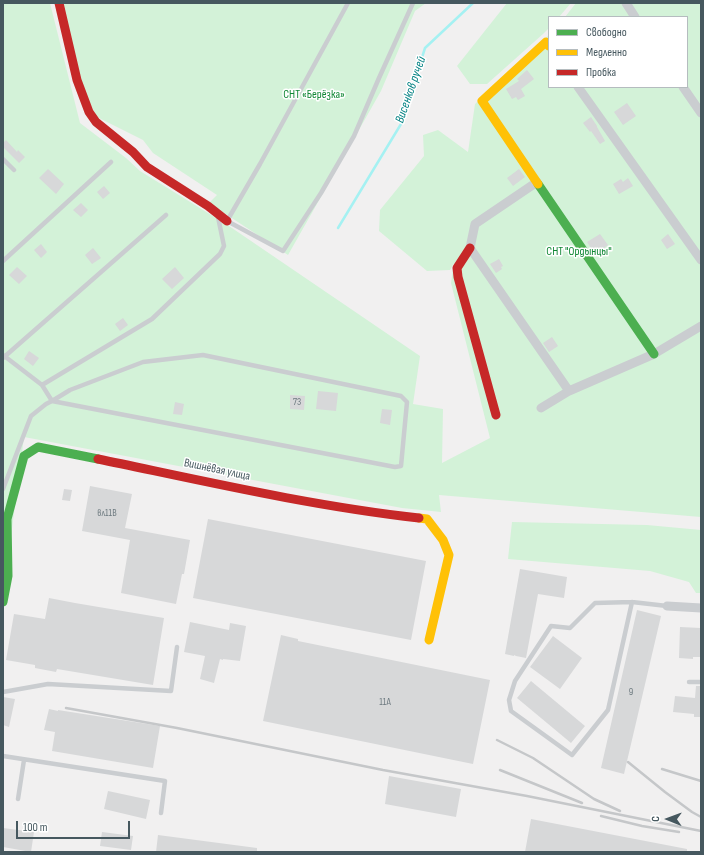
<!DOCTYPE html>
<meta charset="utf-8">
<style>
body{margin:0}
#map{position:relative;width:704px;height:855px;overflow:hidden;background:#f1f0f0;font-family:"Sofia Sans Condensed",sans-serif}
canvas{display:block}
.frame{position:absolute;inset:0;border:4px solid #46585f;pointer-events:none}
.legend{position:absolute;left:548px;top:16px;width:140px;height:72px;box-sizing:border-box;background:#fff;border:1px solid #b5bcbf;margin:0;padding:5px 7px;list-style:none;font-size:12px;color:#46585f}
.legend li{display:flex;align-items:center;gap:8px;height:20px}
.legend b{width:20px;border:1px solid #b5bcbf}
.north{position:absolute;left:648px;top:799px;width:40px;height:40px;-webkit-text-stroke:3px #fff;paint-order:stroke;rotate:271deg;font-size:11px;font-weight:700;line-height:16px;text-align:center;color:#46585f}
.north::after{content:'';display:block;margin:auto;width:14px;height:18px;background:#46585f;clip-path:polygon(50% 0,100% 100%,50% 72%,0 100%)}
.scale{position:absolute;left:16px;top:821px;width:114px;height:18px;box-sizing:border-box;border:2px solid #46585f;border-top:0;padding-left:5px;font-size:12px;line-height:14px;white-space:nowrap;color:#46585f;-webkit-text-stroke:3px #fff;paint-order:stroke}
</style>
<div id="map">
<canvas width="704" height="855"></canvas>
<div class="frame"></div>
<ul class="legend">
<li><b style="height:5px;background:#4caf50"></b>Свободно</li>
<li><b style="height:5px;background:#ffc107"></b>Медленно</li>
<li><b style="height:5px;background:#c62828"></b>Пробка</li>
</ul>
<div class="north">С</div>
<div class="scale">100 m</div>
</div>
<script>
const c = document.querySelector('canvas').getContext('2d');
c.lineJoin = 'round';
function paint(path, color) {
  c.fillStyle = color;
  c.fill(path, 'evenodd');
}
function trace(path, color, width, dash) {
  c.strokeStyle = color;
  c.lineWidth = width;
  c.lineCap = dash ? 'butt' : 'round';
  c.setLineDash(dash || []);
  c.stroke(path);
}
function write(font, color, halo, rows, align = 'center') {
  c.font = font + ' "Sofia Sans Condensed",sans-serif';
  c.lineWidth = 3;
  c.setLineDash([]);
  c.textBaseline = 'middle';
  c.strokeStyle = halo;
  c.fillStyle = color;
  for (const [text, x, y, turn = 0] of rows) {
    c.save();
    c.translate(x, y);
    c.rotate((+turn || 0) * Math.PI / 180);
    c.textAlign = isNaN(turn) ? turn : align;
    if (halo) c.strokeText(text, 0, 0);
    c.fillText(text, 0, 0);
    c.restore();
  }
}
const green = new Path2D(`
 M3,3h47l30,120 46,35 14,13 89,55 191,130 -7,48 30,5 -1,54 48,-25 -39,-155 3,-20 -4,7 -23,1 -48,-40 1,-21 44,-54 -1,-21 15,-5 30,22 7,-48 74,-69v52h138v-70h-122l11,-14h125v514l-262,-22 2,17 -39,-4 -378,-71 -13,99 -8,41z
 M62,3h364l-11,8 -34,80 -93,164 -79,-52 8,-8 -64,-42 -10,-13 -46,-23 -12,-22z
 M507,3h64l-12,14h-10v11l-6,6 -56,50h-17l-13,-18z
 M512,522l135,3 54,5v63h-5l-7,-11 -39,-11 -142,-12z`);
const stream = new Path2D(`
 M338,228l63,-104 24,-76 48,-45`);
const building = new Path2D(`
 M527,70l7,9 -13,10 4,7 -7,4 -2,-3 -4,2 -6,-10 13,-8 -2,-2z
 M627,103l9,13 -13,9 -9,-13z
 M591,117l6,9v1l8,14 -5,3 -9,-13 -1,1 -7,-9z
 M6,140l11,12 1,-2 7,7 -6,6 -16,-16v-4z
 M48,169l16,15 -8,10 -17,-16z
 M519,169l6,8 -12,9 -6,-8z
 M628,178l5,8 -14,8 -6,-10 8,-5 2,3z
 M104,186l6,7 -7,6 -6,-7z
 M81,203l7,7 -7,7 -8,-7z
 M600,234l8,11 -13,9 -8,-12z
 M668,234l7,10 -8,5 -6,-9z
 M41,244l6,8 -6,6 -7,-8z
 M93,248l8,10 -9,6 -7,-9z
 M499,259l4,7 -2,1 1,2 -6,4 -6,-9z
 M17,267l10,9 -8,8 -10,-9z
 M175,267l9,11 -12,11 -10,-10z
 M123,318l5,7 -8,6 -5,-7z
 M552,337l6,9 -9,6 -6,-9z
 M29,351l10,7 -6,8 -9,-7z
 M318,391l20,2 -2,18 -20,-2z
 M290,395l15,1 -1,14 -14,-1z
 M175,402l9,2 -2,11 -9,-1z
 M382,409l10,1 -2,15 -10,-2z
 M90,486l42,8 -7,34 65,12 -6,34h-2l-6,30 -55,-11 9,-53 -48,-9z
 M64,489l8,1 -2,11 -8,-1z
 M208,519l218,42 -15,79 -218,-42z
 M520,569l47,8 -3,21 -26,-4 -12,64 -10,-2 -2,-1v1l-9,-2z
 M49,598l26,5 89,15 -11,67 -96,-16 -1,3 -21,-4v-3l-29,-5 8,-46 31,5z
 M637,610l24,6 -37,158 -23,-6z
 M190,622l39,8 1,-7 16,3 -6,35 -17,-2v1l-3,-1 -6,24 -14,-4 5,-23 -21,-4z
 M680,627l21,1v29h-8v2l-14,-1z
 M281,635l17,4v2l192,39 -17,84 -210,-43z
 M553,636l29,22 -22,31 -30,-22z
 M531,681l54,45 -14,17 -54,-45z
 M696,686h5v31h-7v-3l-21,-2 2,-16 20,2z
 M3,697l12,2 -6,28 -6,-2z
 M49,709l9,2v-1l102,16 -7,42 -101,-17 3,-19 -11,-2z
 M389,776l72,13 -5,28 -71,-13z
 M108,791l42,9 -4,19 -42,-10z
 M531,819l156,30v3h-162z
 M3,828l31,4 -3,20 -28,-5z
 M102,832l31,4 -2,14 -31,-4z
 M158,835l99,13v4h-101z`);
const lane = new Path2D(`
 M348,3l-88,161 -33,57 56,30 38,-58 33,-57 25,-58 34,-75
 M3,159l11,11
 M3,261l108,-99
 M3,355l39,30 110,-66 68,-65 4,-8 -6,-29
 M3,358l163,-143
 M3,489l28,-73 15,-12 6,-3 18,-11 73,-28 60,-7 198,41 6,6 -6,64 -6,1 -343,-66 -10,-16
 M632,602l-24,108 -36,45 -61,-44 -2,-11 6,-19 36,-55 19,2 25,-25 37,-1 35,4
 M689,682h12
 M3,692l45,-8 123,7 6,-44
 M3,756l162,25 -4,32
 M18,799l6,-39`);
const street = new Path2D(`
 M626,3l9,14
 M578,87l123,173
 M683,87l18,26
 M537,182l-62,42 -5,24 99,143
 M541,408l28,-17 85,-37 47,-28
 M667,606l34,2`);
const fast = new Path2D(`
 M538,184l116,170
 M3,602l5,-26 -1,-57 17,-63 14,-9 60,12`);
const slow = new Path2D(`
 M538,184l-56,-83 64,-59 3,4
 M419,518l8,1 16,21 6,15 -20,85`);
const jam = new Path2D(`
 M59,3l18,77 12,32 7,10 37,30 14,15 61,39 19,15
 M470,248l-13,20 1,9 38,138
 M98,459c106,22 213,47 321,59`);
const rail = new Path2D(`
 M66,708l111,20 206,42 144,26 174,35
 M497,740l36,18 61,41 26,12
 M628,762l37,30 27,20 9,5
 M662,769l39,12
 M500,770l82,33
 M601,816l41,10 37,6`);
const numberNames = [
 ["73",297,402],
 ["вл11В",107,513],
 ["9",631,692],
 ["11А",385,702]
];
const parkNames = [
 ["СНТ «Берёзка»",314,95],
 ["СНТ \"Ордынцы\"",579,252]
];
const streetNames = [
 ["Вишнёвая улица",217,470,12]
];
const waterNames = [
 ["Висенков ручей",411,90,-71]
];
paint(green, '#d3f2d8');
trace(stream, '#a5f1f2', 2.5);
paint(building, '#d7d8d9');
trace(lane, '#cacdd0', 4.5);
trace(street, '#cacdd0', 9);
trace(fast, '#4caf50', 9);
trace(slow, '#ffc107', 9);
trace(jam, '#c62828', 9);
trace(rail, '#c5c7c9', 2.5);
write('10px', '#6c797f', null, numberNames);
write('12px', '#108734', '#fff', parkNames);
write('12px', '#46585f', '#fff', streetNames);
write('italic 13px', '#068384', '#fff', waterNames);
</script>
